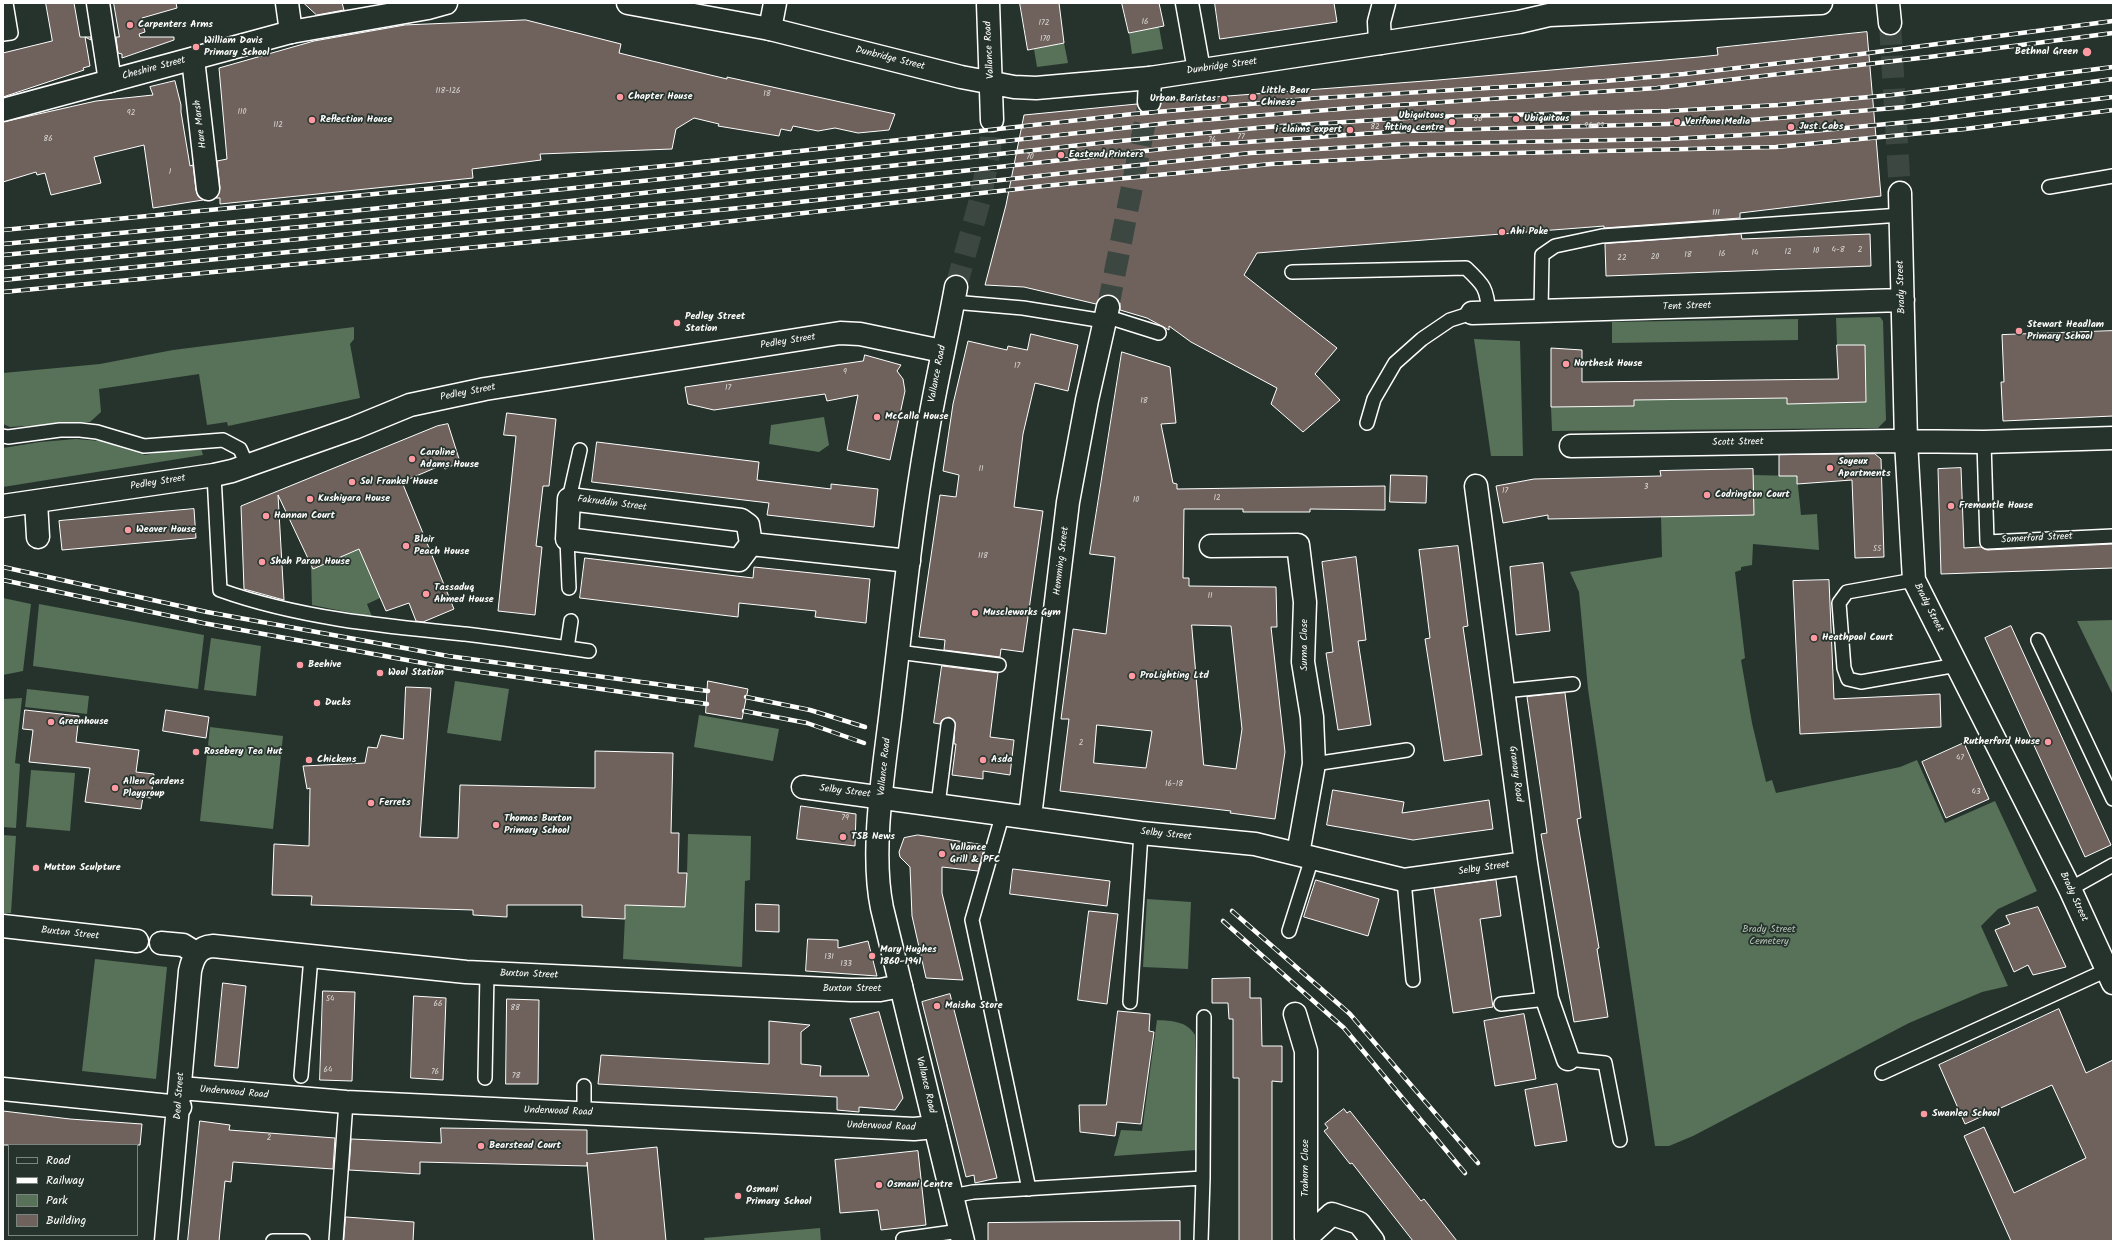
<!DOCTYPE html>
<style>
body{margin:0}
#map{position:relative;width:2116px;height:1244px;overflow:hidden;background:#26332d;font-family:Kalam,sans-serif}
canvas{display:block}
.frame{position:absolute;inset:0;border:4px solid #fff;pointer-events:none}
.legend{position:absolute;left:8px;top:1144px;width:130px;height:92px;box-sizing:border-box;background:#26332d;border:1px solid #7d8581;margin:0;padding:5px 7px;list-style:none;font-size:12px;color:#fff}
.legend li{display:flex;align-items:center;gap:8px;height:20px}
.legend b{width:20px;border:1px solid #7d8581}
</style>
<div id="map">
<canvas width="2116" height="1244"></canvas>
<div class="frame"></div>
<ul class="legend">
<li><b style="height:5px;background:#26332d"></b>Road</li>
<li><b style="height:5px;background:#fff"></b>Railway</li>
<li><b style="height:11px;background:#577258"></b>Park</li>
<li><b style="height:11px;background:#6f625c"></b>Building</li>
</ul>
</div>
<script>
const c = document.querySelector('canvas').getContext('2d');
c.lineJoin = 'round';
function paint(path, color) {
  c.fillStyle = color;
  c.fill(path, 'evenodd');
}
function trace(path, color, width, dash) {
  c.strokeStyle = color;
  c.lineWidth = width;
  c.lineCap = dash ? 'butt' : 'round';
  c.setLineDash(dash || []);
  c.stroke(path);
}
function write(font, color, halo, rows, align = 'center') {
  c.font = font + ' Kalam,sans-serif';
  c.lineWidth = 3.5;
  c.setLineDash([]);
  c.textBaseline = 'middle';
  c.strokeStyle = halo;
  c.fillStyle = color;
  for (const [text, x, y, turn = 0] of rows) {
    c.save();
    c.translate(x, y);
    c.rotate((+turn || 0) * Math.PI / 180);
    c.textAlign = isNaN(turn) ? turn : align;
    if (halo) c.strokeText(text, 0, 0);
    c.fillText(text, 0, 0);
    c.restore();
  }
}
const green = new Path2D(`
 M1159,27l4,22 -31,5 -3,-21z
 M1064,43l4,20 -31,4 -3,-18z
 M1880,317l3,4 3,99 -8,8 -326,3 -1,-24 82,-1 1,-6 153,-2v6l79,-2 -1,-57h-28l-1,-27z
 M1798,319v21l-186,3v-21z
 M354,327v12l-4,5 10,54 -132,28 -1,-4 -20,3 -8,-51 -100,15 2,23 -11,10 -80,5 -7,-3v-51l97,-9 73,-14z
 M1474,339l46,2 3,115h-32z
 M824,417l5,28 -10,7 -50,-8 2,-19z
 M76,439l24,2 45,14 55,-10 3,10 -200,32v-39l37,-6z
 M1753,475l44,1 4,39 16,-1 2,36 -66,-6 -1,21 -11,2v3l-6,2 10,86 -4,2 11,63 14,59 6,-2 4,13 124,-26 17,-7 28,63 50,-22 42,90 -39,18 -17,17 27,60 -26,6 -73,31 -216,113 -24,10h-14l-67,-457 -9,-97 -9,-20 92,-15 -1,-41 93,-1z
 M359,546l26,46 -5,6 -13,6 5,13 -60,-12 -1,-43z
 M3,598l28,6 -8,67 -20,4z
 M39,604l165,31 -6,54 -165,-23z
 M2113,620v75l-36,-74z
 M211,638l50,8 -5,50 -52,-6z
 M455,681l54,8 -8,52 -54,-8z
 M27,689l62,7 -2,18 -62,-7z
 M22,698l-7,65 5,1 -4,64 -13,-1v-128z
 M699,715l80,14 -6,32 -79,-14z
 M210,727l73,9 -10,93 -73,-8z
 M31,770l44,3 -5,58 -44,-4z
 M688,834l63,2 -1,44 -5,1 -3,86 -119,-8 3,-63 61,-23z
 M3,835l13,1 -5,77h-8z
 M1147,899l44,3 -3,67 -45,-2z
 M95,959l72,8 -11,112 -74,-8z
 M1157,1020c15,1 30,1 38,15l2,115 -83,6 7,-26 21,1z
 M820,1228l1,13h-116l-1,-3z`);
const building = new Path2D(`
 M46,3h28l6,34h11v3l-6,-3 5,29 -7,2 1,2 -81,27v-44l49,-12z
 M114,3h62l1,5 -35,10 3,14 -6,2 1,3h34v3l-52,18v-4l-4,-1 -2,-16h3z
 M304,3h38l2,7 -27,5z
 M1020,3h39l5,40 -36,7z
 M1122,3h37l5,23 -35,7z
 M1215,3h119l3,19 -117,17z
 M526,20l95,24 -2,9 108,26v-2l168,37 -6,16 -31,3 -23,-5 -17,3 -25,-5 -2,5 -10,-2 -2,7 -61,-10 1,-2 -25,-6 -18,11 -4,20 -132,5 1,6 -69,9 1,9 -253,26v-6h-4l4,-10 -3,-27 10,-2 -8,-91 95,-27 91,-16z
 M1867,32l14,164 -141,17v5l-136,10v-2l-347,27 -13,22 93,73 -22,26 25,26 -37,32 -32,-28 6,-16 -86,-46 -22,-16v4l-22,-12 -27,-8v-7l-9,-8h-7l-8,9 -72,-17 -39,-2 21,-80 18,-90 113,-11 5,8 7,2 10,-5 3,-8 276,-21 261,-23 19,-2 -1,-7z
 M175,81l6,24v7l9,54 3,-1 3,25 2,6 5,4 -50,8 -9,-63 -50,12 7,26 -50,12 -6,-22 -8,2 -1,-3 -33,10v-60l93,-21 57,-6 -3,-8z
 M1741,234l1,5 128,-5 1,32 -265,10 -1,-32z
 M2113,331v85l-110,5 -2,-39h3l-2,-47z
 M1031,334l47,11 -10,46 -33,-8 -12,51 -9,73 29,4 -20,141 -22,-3 -1,8 -56,-7 1,-10 -26,-3 21,-142 16,2 3,-22 -16,-4 10,-67 15,-63 39,9 1,-4 19,4z
 M1837,345h28l1,57 -79,2v-6l-153,2v6l-83,1v-59l31,2v32l256,-3z
 M1122,352l48,15 6,56 -15,1 12,59 4,1v5l208,-3v24l-75,-1v3h-67v-3h-59l-1,69h6v8l87,1 1,40h-6l14,125 -10,67 -45,-6 1,-2 -171,-20 9,-72h-8l12,-90 33,5 9,-77 -25,-3zM1192,625l39,1 11,103 -6,40 -32,-4zM1097,725l55,6 -6,37 -52,-5z
 M865,355l36,10 -4,6 6,8 2,12 -15,69 -43,-10 11,-55 -31,6 -2,-7 -111,16 -26,-6 -3,-17 178,-26z
 M507,413l49,6 -7,67h-6l-7,60 6,1 -7,68 -37,-4 18,-175 -12,-1z
 M448,424l12,38 -15,7 -3,-4 -40,17 52,127 -31,13 -7,-1 -7,-18 -23,8 -27,-62 -46,20 -35,-74 6,105 -40,-11 -3,-83 196,-80z
 M597,442l162,20 -2,18 74,9v-5l47,5 -4,38 -107,-12 2,-12 -177,-21z
 M1875,454l6,5 3,98 -29,1 -3,-78 -55,4v-8h-18v-21z
 M1961,468l3,80 17,-1 6,3 126,-6v24l-172,6 -3,-105z
 M1753,469l1,46 -206,4v-4l-45,8 -7,-37 38,-7 127,-3 -1,-5z
 M1391,475l36,1 -1,27 -36,-1z
 M194,509l2,29 -134,12 -3,-29z
 M1458,546l10,80 -5,1 19,128 -38,6 -19,-122 5,-1 -11,-88z
 M1356,557l10,83 -8,1 13,84 -33,5 -12,-77 7,-1 -11,-90z
 M585,558l168,20 1,-11 116,12 -4,44 -51,-6 1,-6 -77,-8 -1,14 -158,-19z
 M1543,563l7,68 -34,4 -6,-68z
 M1829,580l5,119 106,-5 1,33 -141,7 -7,-153z
 M2011,626l100,219 -26,12 -100,-219z
 M942,666l56,7 -8,64 24,3 -4,35 -27,-4v8l-31,-4 4,-31h-2l1,-22 -6,-5 -7,3 -2,4 -6,-1z
 M708,681l40,8 -6,30 -36,-6z
 M406,687l25,1 -11,149 38,1 2,-53 135,3v-37l78,2 -2,80h8l-1,40h9l-2,34 -60,-2v14l-43,-2v-12h-75v12l-34,-2v-5l-162,-5 1,-9 -40,-1 2,-51 35,2 1,-58 -3,1 -4,-23 62,-3 3,-16 9,1 4,-13 22,4z
 M1565,693l16,125 -4,1 22,129 -2,1 11,68 -34,5 -33,-188 6,-1 -20,-136z
 M25,710l54,6 -3,26 63,8 -3,22 18,2 -3,24 -8,-1 -2,12 -56,-7 5,-34 -61,-6 4,-32 -10,-1z
 M166,710l43,7 -3,21 -43,-7z
 M1964,743l25,56 -43,19 -24,-56z
 M1333,790l71,12 -2,11 87,-13 4,29 -80,11 -86,-15z
 M801,806l55,8 -1,32 -58,-7z
 M918,835l67,10 -7,26 -36,-4v26l21,87 -37,-2 -14,-62 -2,-49 -10,-10 -1,-5 5,-14z
 M1013,869l97,12 -3,25 -97,-12z
 M1316,880l63,19 -11,37 -64,-19z
 M1496,880l5,36 -21,3 13,88 -40,6 -19,-125z
 M756,904l23,1v27l-23,-1z
 M2038,907l28,60 -33,8 -5,-10 -14,7 -19,-42 15,-6 -4,-8z
 M1089,911l29,3 -11,90 -29,-4z
 M808,939l30,1v8l30,-7 9,35 -71,-5z
 M1250,978v20h11l1,48h20v36l-10,-1v160h-33v-163h-6v-59h-4l-1,-16h-16v-24z
 M223,983l23,3 -8,82 -23,-2z
 M323,991l32,1 -3,89 -32,-1z
 M950,994l47,184 -22,5 -1,-8 -8,2 -44,-175z
 M414,996l32,2 -3,82 -32,-2z
 M507,999l32,1 -1,84h-32z
 M2059,1009l27,64 27,-13v181h-102l-47,-105 20,-9 30,66 72,-35 -34,-73 -87,39 -26,-59z
 M1118,1011l32,3 -1,17 5,1 -13,92 -24,-2 -2,14 -35,-4 -1,-27h27z
 M879,1012l24,86 -8,12 -36,-3v5l-22,-2v-13l-239,-13 3,-29 168,9v-43l41,4 -9,7v32l20,2 -1,10h49l-19,-57z
 M1524,1014l12,65 -41,7 -11,-65z
 M1557,1084l10,57 -32,5 -10,-56z
 M1344,1109l3,4 3,-2 71,90 3,-2 33,42h-44l-61,-78 -2,1 -26,-33 4,-3 -3,-4z
 M3,1111l67,8 72,5 -2,21h-137z
 M200,1121l30,4 -1,5 106,8 -2,31 -100,-7 -2,20 -6,-1 -6,60h-31z
 M441,1128l146,2v24l70,-7 9,94h-72l-7,-79v4l-167,-4v12l-71,-4 2,-31 90,4z
 M918,1151l8,74 -45,5 -3,-20 -38,3 -5,-53z
 M346,1217l68,5 -1,19h-69z
 M1180,1221v20h-192v-18z`);
const streetTunnel = new Path2D(`
 M1890,23l10,170
 M1108,307l41,-205`);
const secondaryTunnel = new Path2D(`
 M956,287l24,-87 10,-50 2,-30`);
const lane = new Path2D(`
 M3,34l8,-1 -5,-30
 M2049,187l64,-11
 M1292,272l174,-4c18,17 21,20 23,46
 M953,302l70,6 81,13
 M1541,311l1,-56 13,-9 47,-10 299,-21
 M1105,316l54,17
 M1367,423l7,-24 21,-36 27,-24 28,-19 22,-7
 M3,436l5,1 52,-7h20l17,2 47,14 79,-6 17,9 7,16
 M1984,442l3,100 126,-6
 M214,475l6,115c78,28 163,36 245,44 41,5 83,11 124,17
 M569,499l11,-49
 M567,539l2,49
 M1914,580l-67,12 -8,11 5,65 4,11 13,3 96,-17
 M2038,640l75,159
 M567,648l4,-27
 M898,652l101,13
 M1504,691l69,-7
 M1314,764l93,-14
 M938,805l10,-80
 M1003,813l-31,107 57,269
 M1404,880l9,100
 M2070,889l43,-24
 M1289,931l23,-73
 M1130,1002l11,-169
 M1501,1004l46,-5
 M1568,1059l37,4 15,77
 M1882,1073l225,-103
 M301,1076l10,-119
 M485,1078l2,-105
 M584,1086v27
 M1203,1178l1,-161
 M952,1196l21,-4 230,-14 -2,63
 M903,1239l57,-8
 M273,1241h30
 M336,1241l10,-139`);
const street = new Path2D(`
 M98,3l12,78
 M287,3l4,29
 M1187,3l12,67
 M1888,3l2,20
 M770,29l5,-26
 M1380,43l-1,-21 5,-19
 M193,59l15,130
 M1149,102l1,-24
 M1900,193l6,248 8,139 156,309 43,94
 M1472,313l431,-13
 M1571,446l319,-5 94,1 129,-4
 M1476,486l50,377 21,136 21,60
 M569,499l172,21 7,5 3,19 -12,16 -172,-21z
 M36,502l2,35
 M3,506l211,-31 18,-4 122,-43 56,-23 75,-16 355,-56 20,1 82,17
 M751,544l158,17
 M1211,546l87,-1 7,57 -2,60 9,55 2,47 -16,90
 M803,787l338,46 114,11 149,36 122,-17
 M1030,817l38,-315 19,-102 21,-93
 M3,926l134,15
 M161,943l22,2 13,8
 M1295,1014l11,37v187l26,-24 27,9 14,18
 M181,1088l165,14 568,27 21,-2
 M3,1089l177,18
 M166,1241l24,-270c3,-14 8,-24 23,-25l253,26 385,18h29l21,-4`);
const secondary = new Path2D(`
 M628,3l142,26 191,48 53,10 22,1 114,-10 369,-56 30,-7 272,-12
 M988,3l4,117
 M3,110l288,-78 137,-24 18,-5
 M956,287c-9,50 -21,99 -29,149 -16,91 -25,183 -36,274 -7,60 -21,140 -9,198l81,333`);
const rail = new Path2D(`
 M3,230l671,-65 459,-51 187,-16 285,-17 79,-7 177,-20 252,-33
 M3,244l329,-31 339,-35 506,-56 175,-14 305,-20 272,-31 184,-24
 M3,255l531,-50 565,-62 168,-16 154,-10 247,-6 111,-6 113,-10 221,-28
 M3,268l694,-68 493,-54 214,-15 300,-8 74,-5 127,-11 208,-28
 M3,280l777,-76 470,-51 153,-9 265,-5 134,-7 128,-12 183,-23
 M3,292l632,-60 409,-46 227,-22 156,-9 349,-8 189,-18 148,-19
 M3,567l204,45 241,44 260,35
 M3,580l200,43 242,44 262,37
 M746,697l64,13 55,17
 M744,711l63,12 57,20
 M1232,911l118,103 128,149
 M1223,921l121,107 121,145`);
const markers = [
 [130,25,4,"#ff9aa2"],
 [196,47,4,"#ff9aa2"],
 [2087,52,5,"#ff9aa2"],
 [620,97,4,"#ff9aa2"],
 [1253,97,4,"#ff9aa2"],
 [1224,99,4,"#ff9aa2"],
 [1516,119,4,"#ff9aa2"],
 [312,120,4,"#ff9aa2"],
 [1452,122,4,"#ff9aa2"],
 [1677,122,4,"#ff9aa2"],
 [1791,127,4,"#ff9aa2"],
 [1350,130,4,"#ff9aa2"],
 [1061,155,4,"#ff9aa2"],
 [1502,232,4,"#ff9aa2"],
 [677,323,4,"#ff9aa2"],
 [2019,331,4,"#ff9aa2"],
 [1566,364,4,"#ff9aa2"],
 [877,417,4,"#ff9aa2"],
 [412,459,4,"#ff9aa2"],
 [1830,468,4,"#ff9aa2"],
 [352,482,4,"#ff9aa2"],
 [1707,495,4,"#ff9aa2"],
 [310,499,4,"#ff9aa2"],
 [1951,506,4,"#ff9aa2"],
 [266,516,4,"#ff9aa2"],
 [128,530,4,"#ff9aa2"],
 [406,546,4,"#ff9aa2"],
 [262,562,4,"#ff9aa2"],
 [426,594,4,"#ff9aa2"],
 [975,613,4,"#ff9aa2"],
 [1814,638,4,"#ff9aa2"],
 [300,665,4,"#ff9aa2"],
 [380,673,4,"#ff9aa2"],
 [1132,676,4,"#ff9aa2"],
 [317,703,4,"#ff9aa2"],
 [51,722,4,"#ff9aa2"],
 [2048,742,4,"#ff9aa2"],
 [196,752,4,"#ff9aa2"],
 [309,760,4,"#ff9aa2"],
 [983,760,4,"#ff9aa2"],
 [115,788,4,"#ff9aa2"],
 [371,803,4,"#ff9aa2"],
 [496,825,4,"#ff9aa2"],
 [843,837,4,"#ff9aa2"],
 [942,854,4,"#ff9aa2"],
 [36,868,4,"#ff9aa2"],
 [872,956,4,"#ff9aa2"],
 [937,1006,4,"#ff9aa2"],
 [1924,1114,4,"#ff9aa2"],
 [481,1146,4,"#ff9aa2"],
 [879,1185,4,"#ff9aa2"],
 [738,1196,4,"#ff9aa2"]
];
const numberNames = [
 ["16",1145,23],
 ["172",1044,24],
 ["170",1045,40],
 ["118-126",448,92],
 ["18",767,95],
 ["110",242,113],
 ["92",131,114],
 ["86",1478,120],
 ["112",278,126],
 ["96-99",1594,127],
 ["82",1375,128],
 ["77",1241,138],
 ["86",48,140],
 ["76",1212,141],
 ["70",1030,158],
 ["1",170,173],
 ["111",1716,214],
 ["4-8",1838,251],
 ["2",1860,251],
 ["10",1816,252],
 ["12",1788,253],
 ["14",1755,254],
 ["16",1722,255],
 ["18",1688,256],
 ["20",1655,258],
 ["22",1622,259],
 ["17",1017,367],
 ["9",845,373],
 ["17",728,389],
 ["18",1144,402],
 ["11",981,470],
 ["3",1646,488],
 ["17",1505,492],
 ["12",1217,499],
 ["10",1136,501],
 ["55",1877,550],
 ["118",983,557],
 ["11",1210,597],
 ["2",1081,744],
 ["47",1960,759],
 ["16-18",1174,785],
 ["43",1976,793],
 ["79",845,819],
 ["131",829,958],
 ["133",846,965],
 ["54",330,1000],
 ["66",438,1005],
 ["88",515,1009],
 ["64",328,1071],
 ["76",435,1073],
 ["78",516,1077],
 ["2",269,1139]
];
const poiNames = [
 ["Carpenters Arms",138,25],
 ["William Davis",204,41],
 ["Primary School",204,53],
 ["Bethnal Green",2078,52,"right"],
 ["Little Bear",1261,91],
 ["Chinese",1261,103],
 ["Chapter House",628,97],
 ["Urban Baristas",1216,99,"right"],
 ["Ubiquitous",1444,116,"right"],
 ["fitting centre",1444,128,"right"],
 ["Ubiquitous",1524,119],
 ["Reflection House",320,120],
 ["Verifone Media",1685,122],
 ["Just Cabs",1799,127],
 ["i claims expert",1342,130,"right"],
 ["Eastend Printers",1069,155],
 ["Ahi Poke",1510,232],
 ["Pedley Street",685,317],
 ["Station",685,329],
 ["Stewart Headlam",2027,325],
 ["Primary School",2027,337],
 ["Northesk House",1574,364],
 ["McCalla House",885,417],
 ["Caroline",420,453],
 ["Adams House",420,465],
 ["Soyeux",1838,462],
 ["Apartments",1838,474],
 ["Sol Frankel House",360,482],
 ["Codrington Court",1715,495],
 ["Kushiyara House",318,499],
 ["Fremantle House",1959,506],
 ["Hannan Court",274,516],
 ["Weaver House",136,530],
 ["Blair",414,540],
 ["Peach House",414,552],
 ["Shah Paran House",270,562],
 ["Tassaduq",434,588],
 ["Ahmed House",434,600],
 ["Muscleworks Gym",983,613],
 ["Heathpool Court",1822,638],
 ["Beehive",308,665],
 ["Wool Station",388,673],
 ["ProLighting Ltd",1140,676],
 ["Ducks",325,703],
 ["Greenhouse",59,722],
 ["Rutherford House",2040,742,"right"],
 ["Rosebery Tea Hut",204,752],
 ["Chickens",317,760],
 ["Asda",991,760],
 ["Allen Gardens",123,782],
 ["Playgroup",123,794],
 ["Ferrets",379,803],
 ["Thomas Buxton",504,819],
 ["Primary School",504,831],
 ["TSB News",851,837],
 ["Vallance",950,848],
 ["Grill & PFC",950,860],
 ["Mutton Sculpture",44,868],
 ["Mary Hughes",880,950],
 ["1860-1941",880,962],
 ["Maisha Store",945,1006],
 ["Swanlea School",1932,1114],
 ["Bearstead Court",489,1146],
 ["Osmani Centre",887,1185],
 ["Osmani",746,1190],
 ["Primary School",746,1202]
];
const streetNames = [
 ["Vallance Road",990,50,-93],
 ["Dunbridge Street",890,59,14],
 ["Dunbridge Street",1222,67,-8],
 ["Cheshire Street",154,69,-15],
 ["Hare Marsh",201,124,-97],
 ["Brady Street",1902,287,-92],
 ["Tent Street",1687,307,-2],
 ["Pedley Street",788,342,-9],
 ["Vallance Road",938,374,-79],
 ["Pedley Street",468,393,-11],
 ["Scott Street",1738,443,-1],
 ["Pedley Street",158,483,-9],
 ["Fakruddin Street",612,504,7],
 ["Somerford Street",2037,539,-3],
 ["Hemming Street",1062,561,-83],
 ["Brady Street",1928,608,63],
 ["Surma Close",1305,645,-90],
 ["Vallance Road",885,767,-84],
 ["Granary Road",1515,774,83],
 ["Selby Street",845,792,7],
 ["Selby Street",1166,835,6],
 ["Selby Street",1484,869,-8],
 ["Brady Street",2073,897,65],
 ["Buxton Street",70,934,6],
 ["Buxton Street",529,975,2],
 ["Buxton Street",852,989],
 ["Vallance Road",925,1085,77],
 ["Underwood Road",234,1093,5],
 ["Deal Street",180,1096,-86],
 ["Underwood Road",558,1112,2],
 ["Underwood Road",881,1127,2],
 ["Trahorn Close",1306,1168,-90]
];
const parkNames = [
 ["Brady Street",1769,930],
 ["Cemetery",1769,942]
];
paint(green, '#577258');
paint(building, '#6f625c');
trace(building, '#fff', 1);
trace(streetTunnel, '#3c4742', 22, [22, 11]);
trace(secondaryTunnel, '#3c4742', 22, [22, 11]);
trace(lane, '#fff', 16);
trace(street, '#fff', 25);
trace(secondary, '#fff', 25);
trace(lane, '#26332d', 13);
trace(street, '#26332d', 22);
trace(secondary, '#26332d', 22);
trace(rail, '#fff', 4.5);
trace(rail, '#26332d', 3, [9]);
for (const [x, y, r, color] of markers) {
  const dot = new Path2D();
  dot.arc(x, y, r, 0, 2 * Math.PI);
  c.fillStyle = color;
  c.fill(dot);
  trace(dot, '#26332d', 1.5);
}
write('8px', '#dbd8d6', null, numberNames);
write('bold 10px', '#fff', '#26332d', poiNames, 'left');
write('10px', '#fff', '#26332d', streetNames);
write('10px', '#b3c0b4', '#26332d', parkNames);
</script>
